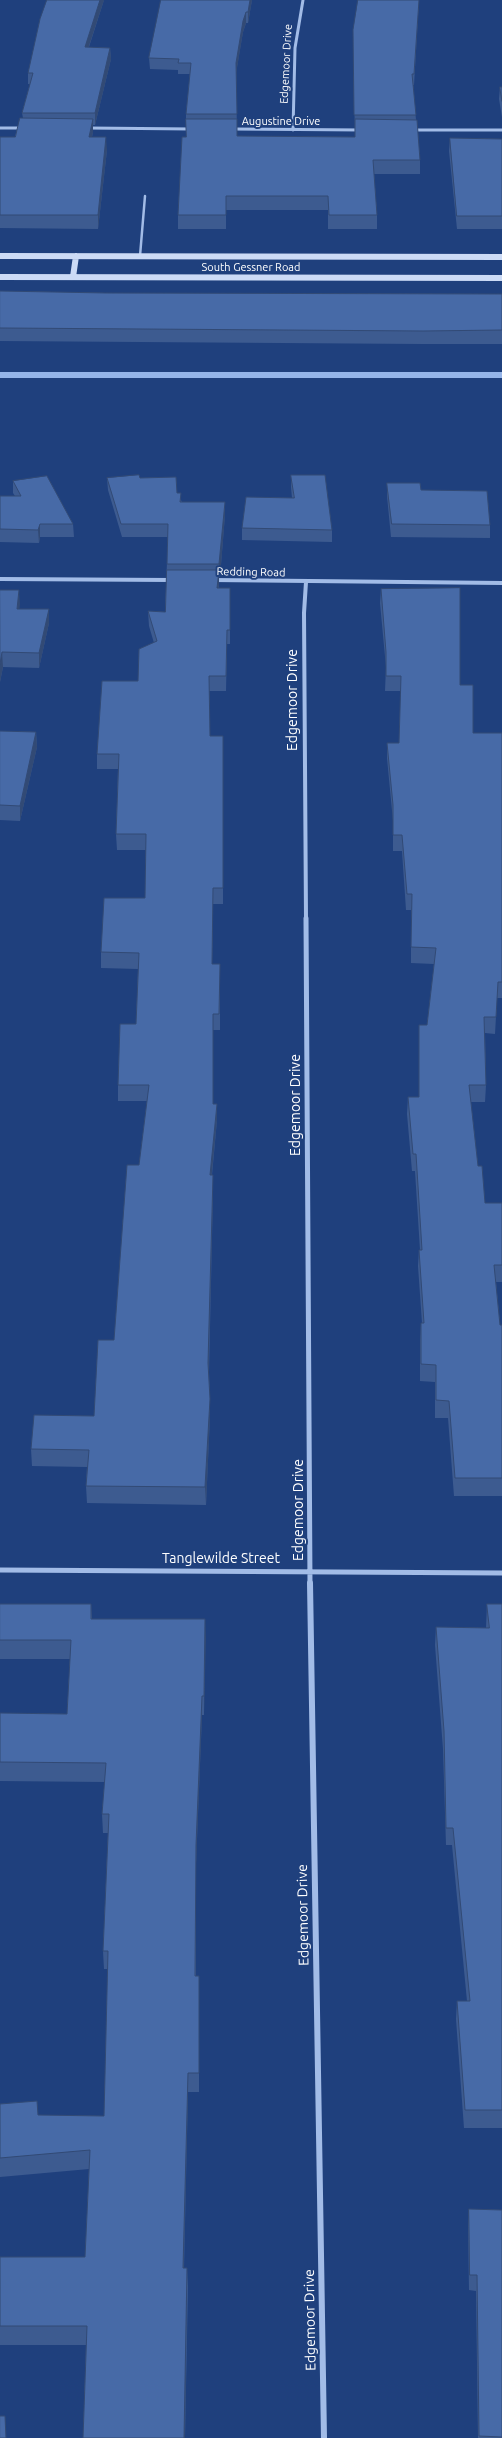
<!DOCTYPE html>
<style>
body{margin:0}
canvas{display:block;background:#1f407d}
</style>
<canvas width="502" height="2438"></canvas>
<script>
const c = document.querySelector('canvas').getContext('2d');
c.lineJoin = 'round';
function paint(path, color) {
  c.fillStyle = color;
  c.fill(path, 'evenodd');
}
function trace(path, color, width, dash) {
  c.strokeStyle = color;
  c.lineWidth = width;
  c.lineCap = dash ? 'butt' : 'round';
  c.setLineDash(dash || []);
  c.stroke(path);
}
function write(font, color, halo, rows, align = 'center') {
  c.font = font + ' Ubuntu,sans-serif';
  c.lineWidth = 4;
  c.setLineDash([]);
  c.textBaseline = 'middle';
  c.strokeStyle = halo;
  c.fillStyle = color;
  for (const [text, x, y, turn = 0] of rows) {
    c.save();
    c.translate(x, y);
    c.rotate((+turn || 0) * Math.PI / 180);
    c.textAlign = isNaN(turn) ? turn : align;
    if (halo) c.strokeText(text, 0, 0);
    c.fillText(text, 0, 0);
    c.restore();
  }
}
const stream = new Path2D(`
 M0,372h502v6h-502z`);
const lane = new Path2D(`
 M140,256l5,-60`);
const streetFar3 = new Path2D(`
 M0,128h24
 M88,128l104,1
 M233,129l129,1
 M293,130l2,-82 8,-48
 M413,130h89`);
const streetFar2 = new Path2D(`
 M0,579l172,1
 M213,580l289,3
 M306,919l-2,-306 2,-31`);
const streetFar1 = new Path2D(`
 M306,918l4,666
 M0,1570l502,3`);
const street = new Path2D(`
 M310,1583l14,855`);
const secondary = new Path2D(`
 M0,256l502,1
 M0,277l502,1
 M73,277l3,-21`);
const wall = new Path2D(`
 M104,0l-15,47 21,1 1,11 -16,66h-2v7l-1,5 15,13 -9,79 -98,-1v-91h15l8,-19 -1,-5 8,-29h-2v-11z
 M161,0h91l-4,23h-2l-3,9 -7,41 1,63 118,1 -2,-96 66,-41 -5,85h-1l3,35 4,40v14h-46l3,41v14h-49v-19h-102v19h-48v-14l8,-78v-23l4,-40h-12v-4l-28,-1 -1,-11z
 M500,87h2v30l-3,-18z
 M450,138l52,1v90h-45l-8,-78z
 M0,291l106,2 396,1v50h-80l-422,-3z
 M291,475l41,55v12l-90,-2v-12l50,-30 -1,-11z
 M107,478h33l37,15 5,9h43v13l-5,62h-1v11h11v56h-3l-1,47h-17l1,45h13v168h-10l-1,60h8v66h-7v74h4v16l-5,55h1v17l-4,180 1,44 -4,89 -119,-2 -1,-17 1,-19 -55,-1 -1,-17 63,-33 20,-76 25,-175 8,-64h-29v-16l18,-61 2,-55 -37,-1v-16l44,-54 1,-48h-29l-1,-16 2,-65h-21v-15l41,-73 16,-38 -5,-17 -1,-15 17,1 3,-75h-46l-14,-47z
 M13,481l60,43 1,13h-34l-1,6 -39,-1v-46h15l-2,-3z
 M387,483l34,7 69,35v13l-99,-1 -4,-41z
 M381,589l79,96 13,48h29v265h-5l-2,36 -10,-1 1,52 -1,17h-15l8,64 7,37h17v79h-6l4,43h2v171h-48l-6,-78h-13v-36l-15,-1v-41l1,-17h1l-4,-57 1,-16h1l-5,-79h-3l-5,-57 1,-17h11v-72h8l7,-61 -23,-1v-53h-5l-4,-59h-9v-30l-6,-63v-15h12l2,-52h-16l1,-24 -6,-64z
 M0,590h19v19l30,14 -10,45 -36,-1 -3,15z
 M0,731l36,1 1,15 -17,74 -20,-1z
 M0,1604h91l1,15h113l-1,96h-2l-6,149v112h3v116h-11l-4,176h3l1,18 -3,152h-102l3,-93h-86v-88h85l4,-88 -89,8v-73l38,11 66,1 4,-147h-4l-1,-18 5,-118h-5l-1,-19 3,-32 -105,-1v-68l67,1 3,-55h-70z
 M487,1604h15v524h-38l-8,-109 1,-18h10l-15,-156h-6l-3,-96 -8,-104 1,-18 50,1z
 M469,2209l33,1v228h-24l-2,-147 -7,-1 -1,-65z`);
const shadedWall = new Path2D(`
 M100,0h4l-19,58v-11z
 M250,0h2l-4,23v-11z
 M246,12v11l-3,9 -7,42v-11l7,-42z
 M110,48l1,11 -16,66v-12z
 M93,119v13l-4,18v-13z
 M106,137l1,13 -9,79v-14z
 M225,502v13l-5,62 -1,-13z
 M40,524v13l-1,6 -1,-13z
 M219,570v14l-2,19v-15z
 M19,590l1,14 -2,19 -1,-14z
 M49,609v14l-10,45v-15z
 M2,652l1,15 -3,15v-18z
 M36,732l1,15 -17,74v-15z
 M217,1104v16l-7,72v-17z
 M213,1175v17l-5,188v-17z
 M210,1399v17l-4,89 -1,-18z
 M205,1619l1,19 -2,77v-19z
 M202,1696v19l-6,149v-19z
 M188,2073v19l-5,194v-18z
 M187,2268l-2,170h-1z`);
const building = new Path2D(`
 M47,0h53l-15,47 25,1 -15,65h-73l11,-40h-5l12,-54z
 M161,0h89l-2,12h-2l-3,9 -7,42 1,51h-51l5,-51h-13l1,-4 -30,-1z
 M358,0h61l-5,74h-2l4,41h-62l-1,-85z
 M500,87h2v14z
 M20,118l73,1 -4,18h17l-8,78h-98v-78h15z
 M186,119h51v17l118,1v-18l62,1 3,40h-47l4,55h-48l-1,-19h-102v19h-48l4,-78h4z
 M450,138l52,1v77h-45z
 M0,291l106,2 396,1v36l-79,1 -423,-3z
 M139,475l1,3 36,-1 1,16h4l-1,9h45l-6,62h-52l1,-40h-47l-14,-46z
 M291,475h34l7,55 -90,-2 4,-31 48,1z
 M47,476l26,48h-33l-2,6 -38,-1v-33h21l-8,-15z
 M387,483h33l1,7 66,1 3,34 -98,-1z
 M167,570h52l-2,18h13v42h-3l-1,46h-17l1,60h13v152h-10l-1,76h8l-1,50h-6v90h4l-7,71h3l-5,188 2,36 -5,88 -119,-1 3,-36 -58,-1 3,-34 60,1 4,-76h16l13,-175h12l10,-80h-31l2,-61h16l3,-71 -38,-1 3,-54h41l1,-64h-30l3,-80h-22l5,-73h36l1,-32 18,-8 -9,-30 17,1z
 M460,588v97h13v48h29v249h-4l-2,35h-12l2,68h-17l9,81h4l3,37h17v62h-8l6,60h2v153h-47l-6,-77 -13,-1v-35l-15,-1v-41h3l-5,-73h3l-6,-96h-3l-5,-57h11v-72h8l9,-77 -25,-1 1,-53h-5l-5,-59h-9v-30l-6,-62h12l2,-67h-15v-24l-5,-63z
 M0,590h19l-2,19h32l-10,44 -37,-1 -2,12z
 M0,731l36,1 -16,74 -20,-1z
 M0,1604h91v15h114l-1,77h-2l-6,149 -1,131h4v97h-11l-5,195h4l-3,170h-101l4,-112h-87v-69h85l5,-107 -90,8v-54l37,-3 1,14 66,1 4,-165h-5l6,-137h-7l4,-51 -106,-1v-49l67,1 4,-74h-71z
 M487,1604h15v506h-37l-8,-109h13l-17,-173h-7l-2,-97 -8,-104 53,1z
 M469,2209l33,1v227l-23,-1 -2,-161h-7z
 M0,2416h5l1,22h-6z`);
const farStreetnames = [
 ["Edgemoor Drive",286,64,-87],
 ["Augustine Drive",281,121],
 ["South Gessner Road",251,267],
 ["Redding Road",251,572,1]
];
const streetNames = [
 ["Edgemoor Drive",292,700,-90],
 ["Edgemoor Drive",295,1105,-90],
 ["Edgemoor Drive",298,1510,-90],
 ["Tanglewilde Street",221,1558],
 ["Edgemoor Drive",303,1915,-91],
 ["Edgemoor Drive",310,2320,-91]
];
paint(stream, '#95b5e9');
trace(lane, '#a2bce7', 2.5);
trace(streetFar3, '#a2bce7', 3);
trace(streetFar2, '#a2bce7', 4);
trace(streetFar1, '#a2bce7', 5);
trace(street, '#a2bce7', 6);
trace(secondary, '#ccdbf6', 6);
paint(wall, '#3d5b90');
paint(shadedWall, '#324a75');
paint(building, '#476aa7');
trace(building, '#324a75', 1);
write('11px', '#fff', '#1f407d', farStreetnames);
write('14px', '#fff', '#1f407d', streetNames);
</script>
